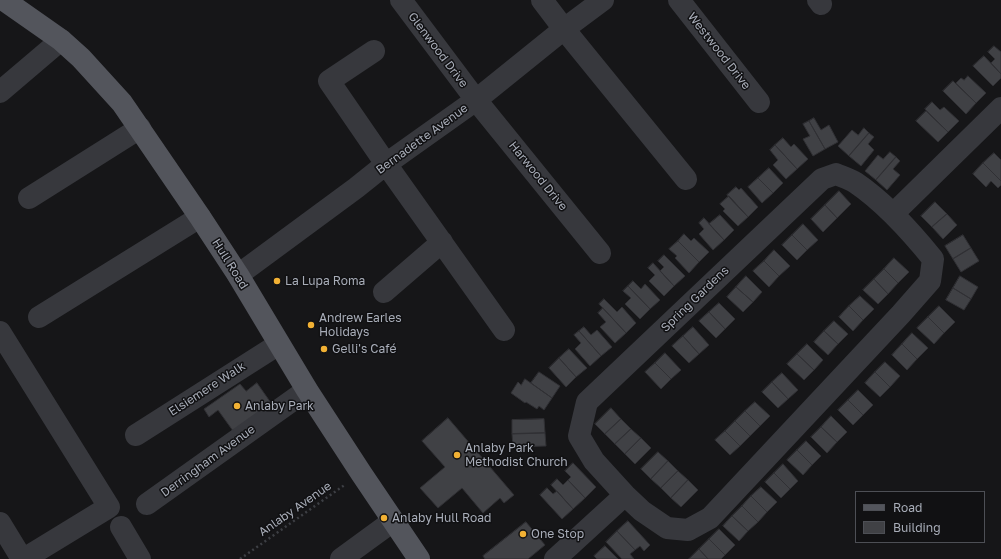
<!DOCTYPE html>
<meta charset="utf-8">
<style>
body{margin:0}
#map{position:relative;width:1001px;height:559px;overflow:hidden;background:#161618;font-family:"Golos Text",sans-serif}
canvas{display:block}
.legend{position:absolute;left:855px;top:491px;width:130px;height:52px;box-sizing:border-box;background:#111113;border:1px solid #4d4f55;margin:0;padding:5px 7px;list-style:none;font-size:12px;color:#a8adb8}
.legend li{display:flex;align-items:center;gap:8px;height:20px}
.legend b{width:20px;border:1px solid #4d4f55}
</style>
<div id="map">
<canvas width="1001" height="559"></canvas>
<ul class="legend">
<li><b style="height:5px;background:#53555c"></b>Road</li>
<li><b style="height:11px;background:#404145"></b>Building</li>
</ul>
</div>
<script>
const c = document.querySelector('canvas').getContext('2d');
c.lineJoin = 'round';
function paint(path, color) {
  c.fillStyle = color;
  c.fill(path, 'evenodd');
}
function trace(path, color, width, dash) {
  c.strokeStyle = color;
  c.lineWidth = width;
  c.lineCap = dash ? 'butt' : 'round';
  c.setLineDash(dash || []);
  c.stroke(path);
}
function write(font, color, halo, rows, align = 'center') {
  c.font = font + ' "Golos Text",sans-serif';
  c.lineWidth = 3;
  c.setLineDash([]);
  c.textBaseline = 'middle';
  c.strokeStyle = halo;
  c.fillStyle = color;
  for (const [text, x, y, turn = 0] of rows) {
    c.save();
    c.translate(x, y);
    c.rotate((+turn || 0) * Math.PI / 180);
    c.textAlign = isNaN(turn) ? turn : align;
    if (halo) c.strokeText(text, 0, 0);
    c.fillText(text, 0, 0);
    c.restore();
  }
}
const building = new Path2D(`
 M994,46l7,6v22l-10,-11 4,-4 -7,-7z
 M984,56l17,18v4l-8,8 -20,-20z
 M968,76l18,17 -10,10 -20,-20 5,-5 3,2z
 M953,81l23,22 -10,11 -23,-23z
 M932,102l8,8 4,-3 15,14 -11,11 -23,-23z
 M926,111l22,21 -10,10 -22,-21z
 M814,118l7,12 8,-5 9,17 -13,7 -16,-28z
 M809,121l16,28 -12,7 -10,-17 7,-3 -7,-12z
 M864,128l5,5 -20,23 -11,-10 14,-16 6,5z
 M869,133l5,4 -6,7 6,6 -13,16 -12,-10z
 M783,138l8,9 3,-3 14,15 -11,10 -22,-24z
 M775,145l22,24 -11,10 -13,-14 5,-5 -8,-10z
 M890,152l6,5 -20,23 -11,-9 13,-16 5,4z
 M994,153l7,7v21l-18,-18z
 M896,157l4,4 -7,8 7,6 -13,15 -11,-10z
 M983,163l18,18v4l-3,3 -7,-7 -5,6 -13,-13z
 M769,168l14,15 -10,10 -15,-15z
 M758,178l15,15 -11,10 -14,-16z
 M736,187l3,3 2,-2 17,19 -10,10 -21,-22z
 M839,191l12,13 -14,14 -12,-13z
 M729,196l19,21 -10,9 -15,-15 2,-2 -5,-5z
 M935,202l12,12 -15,13 -11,-11z
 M825,205l12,13 -14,14 -12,-13z
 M947,214l10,11 -14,14 -11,-12z
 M720,215l14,15 -10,10 -15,-16z
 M704,218l20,22 -11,10 -14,-16 5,-5 -5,-6z
 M803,224l15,16 -11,10 -15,-15z
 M684,234l7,7 3,-3 15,14 -10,10 -21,-21z
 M792,235l15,15 -10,10 -15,-15z
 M963,235l8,13 -18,11 -8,-13z
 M678,241l21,21 -10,11 -14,-15 2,-2 -8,-7z
 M971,248l8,13 -18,11 -8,-13z
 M774,250l16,16 -11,10 -15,-15z
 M664,255l21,21 -11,10 -14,-15 4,-4 -6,-6z
 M894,258l15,14 -11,11 -14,-14z
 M764,261l15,15 -10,11 -16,-16z
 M653,263l21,23 -10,10 -15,-15 6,-6 -7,-7z
 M884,269l14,14 -10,11 -14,-15z
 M746,276l16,16 -9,10 -17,-15z
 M960,276l18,11 -7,12 -18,-11z
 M874,279l14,15 -10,10 -15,-14z
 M633,281l8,8 4,-5 15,16 -10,9 -22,-23z
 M628,286l22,23 -10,10 -15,-15 6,-6 -8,-7z
 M736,287l17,15 -10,10 -16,-15z
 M953,288l18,11 -7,11 -18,-10z
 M860,296l14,13 -11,11 -14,-14z
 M604,299l13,13 5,-5 14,16 -10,10 -27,-29z
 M719,303l16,16 -10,10 -16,-17z
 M849,306l14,14 -10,11 -14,-14z
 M939,306l16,16 -11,11 -16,-16z
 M603,308l23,25 -11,10 -15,-16 6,-5 -8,-9z
 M709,312l16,17 -9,9 -17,-17z
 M928,317l16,16 -10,11 -17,-16z
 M834,321l14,13 -10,10 -14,-13z
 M584,327l7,8 6,-5 15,17 -11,9 -22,-25z
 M693,327l16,18 -10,9 -16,-18z
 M579,331l22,25 -11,10 -15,-17 6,-6 -7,-8z
 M824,331l14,13 -10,11 -14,-13z
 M912,333l16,15 -11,11 -15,-15z
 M683,336l16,18 -10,9 -17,-17z
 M807,344l16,16 -9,10 -17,-16z
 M902,344l15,15 -10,11 -15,-15z
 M569,349l18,19 -11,9 -17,-19z
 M665,353l16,17 -10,9 -16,-16z
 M797,354l17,16 -10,10 -17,-16z
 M559,358l17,19 -10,10 -17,-19z
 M885,362l15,14 -10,11 -15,-15z
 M655,363l16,16 -10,10 -16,-17z
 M539,372l21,14 -8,12 -21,-15z
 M875,372l15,15 -10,10 -15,-14z
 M782,373l16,17 -10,9 -16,-17z
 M525,379l27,19 -8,12 -5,-4 -2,3 -11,-7 -1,1 -14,-10 7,-11 3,3z
 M772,382l16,17 -10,9 -16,-16z
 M257,383l14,20 -35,32 -18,-25 -9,7 -5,-8 36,-25 6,7z
 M858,390l15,15 -10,10 -15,-15z
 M848,400l15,15 -10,10 -15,-15z
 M755,402l15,14 -10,10 -15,-15z
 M611,408l10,11 -16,15 -10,-10z
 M745,411l15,15 -10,10 -15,-15z
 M831,416l16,16 -10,10 -16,-15z
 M448,418l66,77 -10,8 -4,-5 -17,15 -21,-25 -24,20 -18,-20 25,-21 -23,-26z
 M544,419l1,14 -33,1v-14z
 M621,419l10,10 -16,15 -10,-10z
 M735,421l15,15 -10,10 -15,-15z
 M821,427l16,15 -10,11 -16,-16z
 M631,429l10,9 -16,16 -10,-10z
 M725,431l15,15 -10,9 -15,-15z
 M545,433l1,13 -33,1 -1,-13z
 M641,438l10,10 -16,16 -10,-10z
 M806,441l15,15 -9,9 -15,-15z
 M797,450l15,15 -9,10 -16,-15z
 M658,452l10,9 -17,18 -10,-10z
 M668,461l10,10 -17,17 -10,-9z
 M573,463l23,24 -11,11 -17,-18 3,-3 -6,-6z
 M783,464l15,17 -8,8 -16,-16z
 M678,471l10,9 -17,18 -10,-10z
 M774,473l16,16 -9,9 -16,-16z
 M557,479l6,6 5,-5 17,18 -12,11 -22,-24z
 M688,480l10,10 -17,17 -10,-9z
 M761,487l16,15 -10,10 -16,-16z
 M547,488l6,6 4,-3 16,18 -11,10 -22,-24z
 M751,496l16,16 -9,10 -16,-16z
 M742,506l16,16 -10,9 -16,-15z
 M732,516l16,15 -9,10 -16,-15z
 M628,521l22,24 -6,6 -4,-5 -5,4 -18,-19z
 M526,522l19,23 -17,14h-43l-2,-3z
 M719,529l16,16 -10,10 -16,-16z
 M617,531l18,19 -5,4 4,5h-12l-16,-17z
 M709,539l16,16 -4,4h-13l-9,-10z
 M605,546l13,13h-21l-3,-3z
 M699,549l9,10h-19z`);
const path = new Path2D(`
 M240,559l106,-75`);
const minor = new Path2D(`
 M401,0l75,100 124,153
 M542,0l22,29 122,150
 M679,0l80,102
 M818,0l3,4
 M374,51l-45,30 57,83 118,166
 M0,92l61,-52
 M836,174c7,3 14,5 20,9 28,19 56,50 77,76l-3,22 -29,33 -191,204 -22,12 -21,-2 -25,-17 -17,-16 -31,-34 -15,-25 8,-34 235,-223z
 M29,198l111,-70
 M893,214l108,-106
 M238,275l118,-87 30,-24 90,-64 88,-71 39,-29
 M384,292l58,-50
 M39,317l161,-100
 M0,332l109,175 -85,52
 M136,435l143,-91
 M147,504l160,-114
 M0,523l22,36
 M121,527l19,32
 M341,559l52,-38
 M555,559l70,-64`);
const major = new Path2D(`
 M4,0l57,40 20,18 41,45 78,114 38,58 69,115 54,83 58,86`);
const markers = [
 [277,281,4,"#f2b134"],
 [311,325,4,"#f2b134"],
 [324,349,4,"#f2b134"],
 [237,406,4,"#f2b134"],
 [457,455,4,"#f2b134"],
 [384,518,4,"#f2b134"],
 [523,534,4,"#f2b134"]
];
const streetNames = [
 ["Glenwood Drive",438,50,53],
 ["Westwood Drive",719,51,52],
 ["Bernadette Avenue",422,139,-36],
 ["Harwood Drive",538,176,51],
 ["Hull Road",230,264,58],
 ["Spring Gardens",695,299,-44],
 ["Elsiemere Walk",207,389,-33],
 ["Derringham Avenue",208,461,-36],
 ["Anlaby Avenue",295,509,-35]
];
const poiNames = [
 ["La Lupa Roma",285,281],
 ["Andrew Earles",319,318],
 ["Holidays",319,332],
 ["Gelli's Café",332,349],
 ["Anlaby Park",245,406],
 ["Anlaby Park",465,448],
 ["Methodist Church",465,462],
 ["Anlaby Hull Road",392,518],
 ["One Stop",531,534]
];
paint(building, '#404145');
trace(building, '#303034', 1);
trace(path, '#3d3f44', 2.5, [2, 3]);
trace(minor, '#37383d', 22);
trace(major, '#53555c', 22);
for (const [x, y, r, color] of markers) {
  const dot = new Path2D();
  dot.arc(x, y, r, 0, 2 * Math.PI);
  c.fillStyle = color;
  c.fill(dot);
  trace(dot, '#111113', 1.5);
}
write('12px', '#a8adb8', '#111113', streetNames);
write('12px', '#a8adb8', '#111113', poiNames, 'left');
</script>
